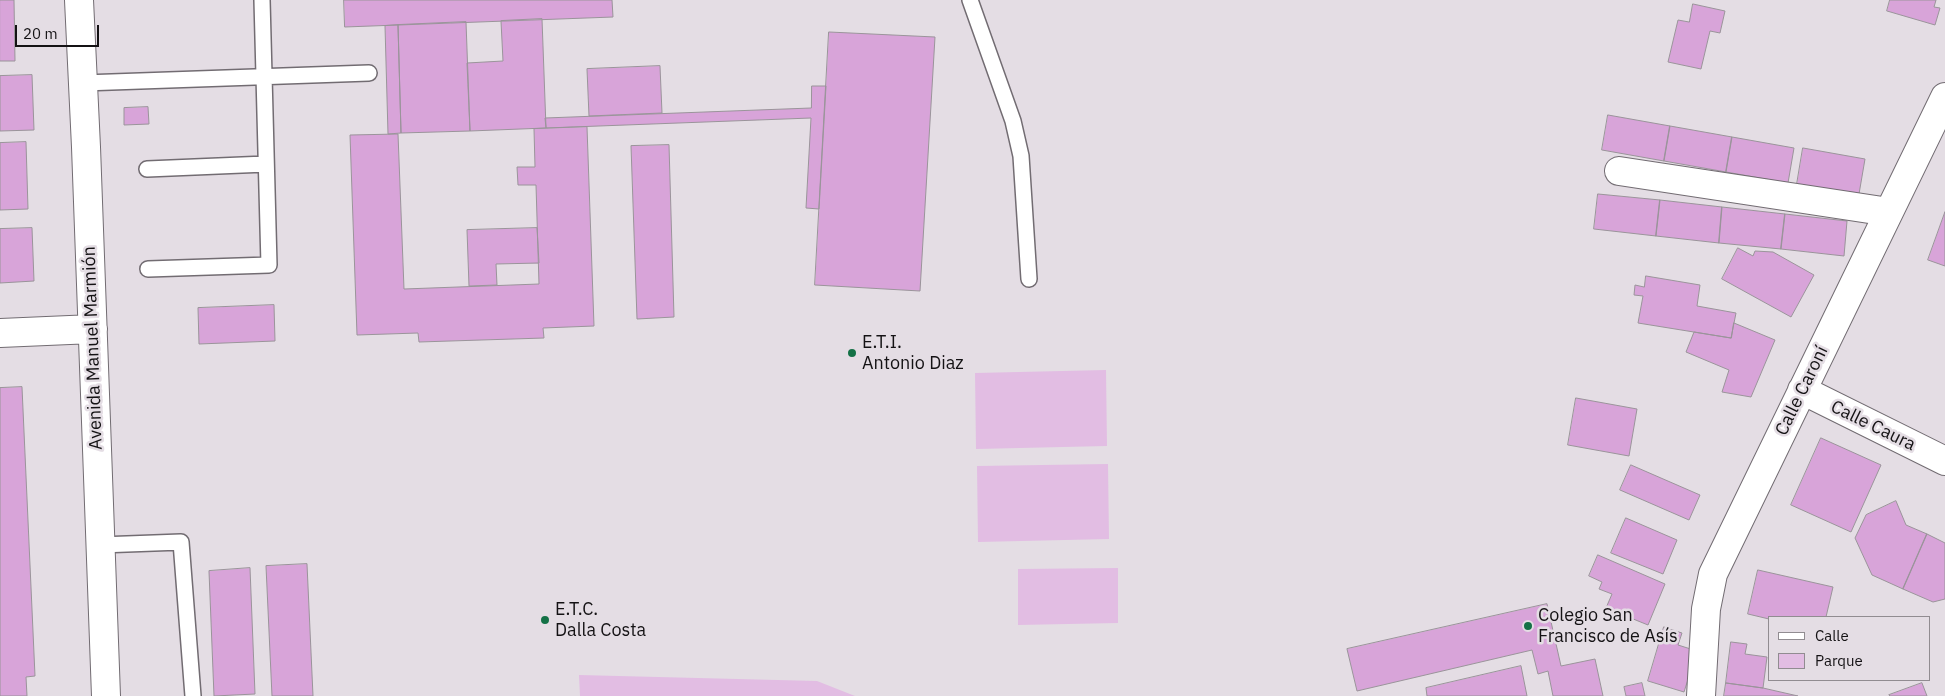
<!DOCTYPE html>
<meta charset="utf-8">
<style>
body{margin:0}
#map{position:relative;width:1945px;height:696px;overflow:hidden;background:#e4dde4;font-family:"IBM Plex Sans",sans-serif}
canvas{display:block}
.legend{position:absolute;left:1768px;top:616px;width:162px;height:65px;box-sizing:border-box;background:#e4dde4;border:1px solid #918c91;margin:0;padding:6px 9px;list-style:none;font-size:15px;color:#141214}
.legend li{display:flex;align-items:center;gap:10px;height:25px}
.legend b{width:25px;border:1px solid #918c91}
.scale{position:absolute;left:15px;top:25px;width:84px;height:22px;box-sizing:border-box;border:2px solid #141214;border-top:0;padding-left:6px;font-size:15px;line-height:18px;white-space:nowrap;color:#141214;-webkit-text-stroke:4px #e4dde4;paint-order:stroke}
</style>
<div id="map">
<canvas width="1945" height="696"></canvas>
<ul class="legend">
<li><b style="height:6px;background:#fff"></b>Calle</li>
<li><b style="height:14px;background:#e2bde3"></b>Parque</li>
</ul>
<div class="scale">20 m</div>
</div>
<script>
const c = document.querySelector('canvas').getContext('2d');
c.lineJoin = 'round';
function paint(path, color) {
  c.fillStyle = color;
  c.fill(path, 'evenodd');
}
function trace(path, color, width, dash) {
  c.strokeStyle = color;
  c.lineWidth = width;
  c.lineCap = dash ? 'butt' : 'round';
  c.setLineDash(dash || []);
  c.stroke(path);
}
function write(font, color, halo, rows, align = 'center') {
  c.font = font + ' "IBM Plex Sans",sans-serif';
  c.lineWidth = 5;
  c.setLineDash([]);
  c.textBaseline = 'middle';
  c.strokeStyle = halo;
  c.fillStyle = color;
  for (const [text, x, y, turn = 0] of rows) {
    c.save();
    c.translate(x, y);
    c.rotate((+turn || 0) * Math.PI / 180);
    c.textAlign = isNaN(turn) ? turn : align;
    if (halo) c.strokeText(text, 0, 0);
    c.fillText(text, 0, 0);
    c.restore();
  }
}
const green = new Path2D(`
 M1106,370l1,76 -131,3 -1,-76z
 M1108,464l1,75 -131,3 -1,-76z
 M1118,568v55l-100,2v-56z
 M579,675l238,6 38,15h-275z`);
const building = new Path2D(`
 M0,0h14l1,61h-15z
 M344,0h268l1,17 -268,10z
 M1890,0h46l-2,7 6,1 -5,17 -48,-14z
 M1693,4l32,7 -5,22 -10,-2 -9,38 -33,-7 10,-42 11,2z
 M542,19l4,109 -76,3 -3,-68 36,-2 -2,-40z
 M466,22l4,109 -69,2 -3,-108z
 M398,25l3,108 -13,1 -3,-108z
 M829,32l106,5 -15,254 -105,-6z
 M660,66l2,47 -73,3 -2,-47z
 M32,75l2,55 -34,1v-55z
 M812,86h14l-7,123 -13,-1 5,-90 -265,10 -1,-10 266,-10z
 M148,107l1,17 -25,1v-17z
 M1608,115l62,11 -6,35 -62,-11z
 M1670,126l62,11 -6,35 -62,-11z
 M587,127l7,199 -51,2 1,10 -125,4 -1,-9 -61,2 -7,-200 48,-1 6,155 135,-5 -3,-99h-18l-1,-18h18l-1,-38z
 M1732,137l62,11 -6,35 -62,-11z
 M26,142l2,67 -28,1v-67z
 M669,145l5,172 -37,2 -6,-173z
 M1803,148l62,11 -6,35 -62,-10z
 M1598,194l62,6 -4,36 -62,-7z
 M1660,200l62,7 -3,36 -63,-7z
 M1722,207l63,7 -4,35 -62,-6z
 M1945,212v54l-17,-6z
 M1785,214l62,7 -3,35 -63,-7z
 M32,228l2,53 -34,2v-54z
 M537,228l2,35 -43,1 1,21 -28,1 -2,-56z
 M1738,248l15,8 2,-5 18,1 41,23 -23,42 -69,-38z
 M1646,276l54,9 -3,21 39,7 -5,25 -93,-15 5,-27 -9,-1 1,-10 9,2z
 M274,305l1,36 -76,3 -1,-36z
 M1734,323l41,17 -24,57 -29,-5 7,-22 -43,-18 8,-20 37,6z
 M22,387l13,289 -9,1 1,19h-27v-308z
 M1576,398l61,11 -8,47 -61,-11z
 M1821,438l60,27 -30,67 -60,-27z
 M1631,465l69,30 -11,25 -69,-30z
 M1896,501l10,24 21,9 -24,55 -31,-14 -17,-37 11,-23z
 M1626,518l51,22 -14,34 -52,-21z
 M1927,534l18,9v56l-12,3 -30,-13z
 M1598,555l67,29 -17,41 -42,-17 6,-14 -13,-5 3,-7 -13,-6z
 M307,564l6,132h-41l-6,-130z
 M250,568l5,126 -41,2 -5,-125z
 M1758,570l75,17 -7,30 -57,2 -21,-5z
 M1547,604l14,62 34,-7 8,37h-50l-5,-25 -10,3 -6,-24 -175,41 -10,-42z
 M1664,627l18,6 -4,12 19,6 -13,41 -36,-11z
 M1731,642l16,2 -2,10 22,3 -4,31 -37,-5z
 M1521,666l6,30h-100l-1,-8z
 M1642,683l3,13h-19l-2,-9z
 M1726,683l37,5 35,8h-74z
 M1922,683l5,13h-37l-1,-1z`);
const service = new Path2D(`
 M970,0l43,121 8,35 8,123
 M83,83l286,-10
 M147,169l119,-5
 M148,269l121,-4 -7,-265
 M100,545l81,-3 12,154`);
const minor = new Path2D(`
 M79,0l7,147 20,549
 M1619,171l270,41
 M0,333l93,-4
 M1802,390l143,71
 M1701,696l5,-87 7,-35 232,-477`);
const markers = [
 [852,353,5,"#147146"],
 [545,620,5,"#147146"],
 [1528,626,5,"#147146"]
];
const poiNames = [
 ["E.T.I.",862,343],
 ["Antonio Diaz",862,364],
 ["E.T.C.",555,610],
 ["Dalla Costa",555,631],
 ["Colegio San",1538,616],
 ["Francisco de Asís",1538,637]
];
const streetNames = [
 ["Avenida Manuel Marmión",93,348,-92],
 ["Calle Caroní",1802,391,-64],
 ["Calle Caura",1873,426,26]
];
paint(green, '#e2bde3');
paint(building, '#d8a4d9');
trace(building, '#9a949a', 1);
trace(service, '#726c72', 18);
trace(minor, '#726c72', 30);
trace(service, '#fff', 15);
trace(minor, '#fff', 28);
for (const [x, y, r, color] of markers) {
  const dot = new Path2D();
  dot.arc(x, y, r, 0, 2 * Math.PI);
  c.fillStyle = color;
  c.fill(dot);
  trace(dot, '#e4dde4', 2);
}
write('18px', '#141214', '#e4dde4', poiNames, 'left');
write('18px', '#141214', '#e4dde4', streetNames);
</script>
